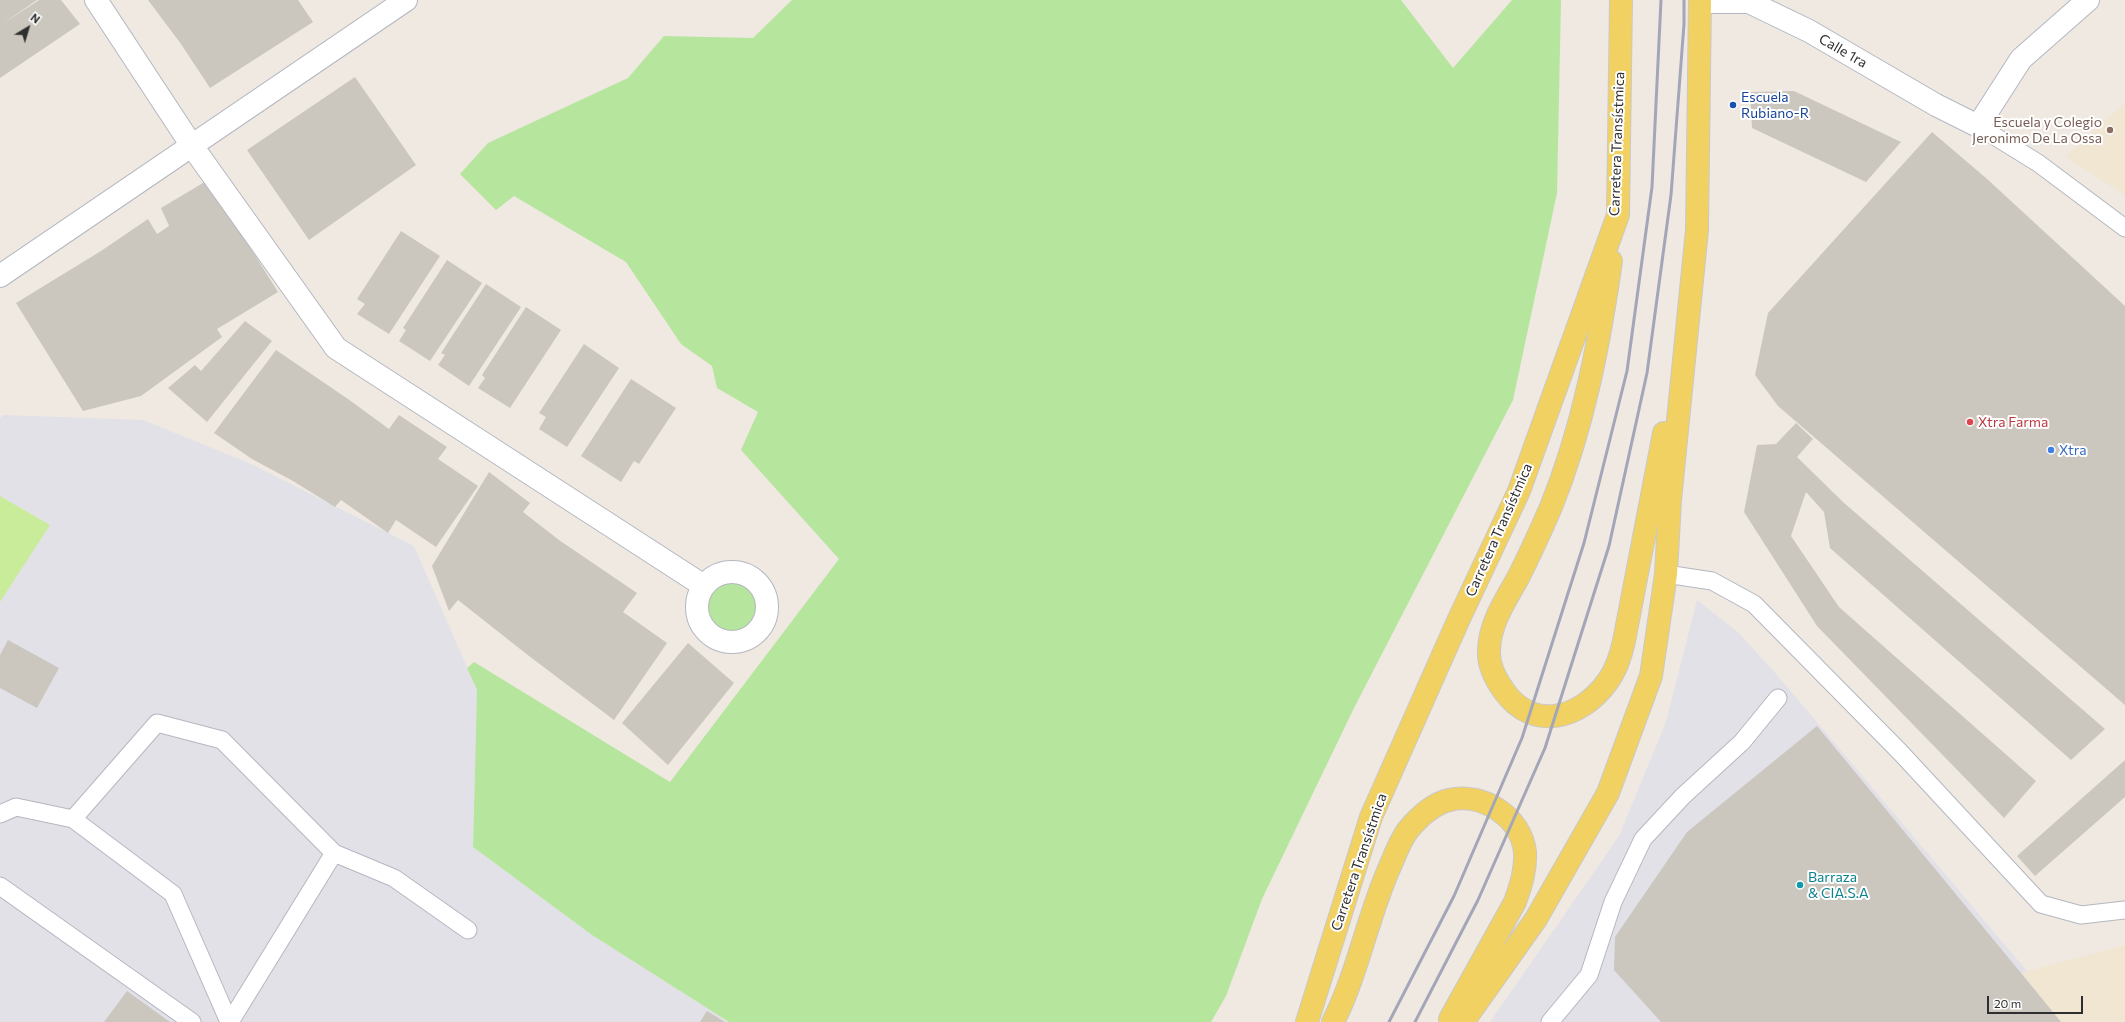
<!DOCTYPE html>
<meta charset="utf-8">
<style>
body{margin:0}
#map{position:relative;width:2125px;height:1022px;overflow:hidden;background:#efe9e1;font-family:Commissioner,sans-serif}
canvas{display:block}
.north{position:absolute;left:8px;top:8px;width:40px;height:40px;-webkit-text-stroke:3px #fff;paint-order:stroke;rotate:38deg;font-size:11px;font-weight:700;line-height:16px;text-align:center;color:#2e2e2e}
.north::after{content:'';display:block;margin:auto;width:14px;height:18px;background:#2e2e2e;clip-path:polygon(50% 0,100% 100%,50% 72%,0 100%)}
.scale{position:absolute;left:1987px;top:996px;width:96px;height:18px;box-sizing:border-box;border:2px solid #2e2e2e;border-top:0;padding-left:5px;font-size:12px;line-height:14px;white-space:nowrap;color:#2e2e2e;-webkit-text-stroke:3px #fff;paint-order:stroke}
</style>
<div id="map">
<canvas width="2125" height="1022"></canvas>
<div class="north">N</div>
<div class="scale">20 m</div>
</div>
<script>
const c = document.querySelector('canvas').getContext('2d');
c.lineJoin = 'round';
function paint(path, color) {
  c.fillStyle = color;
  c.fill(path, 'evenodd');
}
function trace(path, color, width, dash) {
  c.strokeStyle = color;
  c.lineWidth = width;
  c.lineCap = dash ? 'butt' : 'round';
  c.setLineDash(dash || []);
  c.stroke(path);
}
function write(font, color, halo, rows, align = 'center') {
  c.font = font + ' Commissioner,sans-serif';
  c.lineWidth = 4;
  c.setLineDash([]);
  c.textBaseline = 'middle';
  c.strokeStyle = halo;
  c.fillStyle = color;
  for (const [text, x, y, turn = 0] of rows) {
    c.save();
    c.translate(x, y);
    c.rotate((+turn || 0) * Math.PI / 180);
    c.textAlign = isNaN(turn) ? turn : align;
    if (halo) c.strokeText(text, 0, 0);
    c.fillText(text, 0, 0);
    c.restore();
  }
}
const industrial = new Path2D(`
 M3,415l140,5 106,43 165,83 63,144 -4,157 119,88 137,87h-729v-604z
 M1697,600l41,32 40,44 292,346h-580l129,-186 47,-114z`);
const education = new Path2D(`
 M2125,103v92l-60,-38z
 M2125,945v77h-64l-40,-49z`);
const green = new Path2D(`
 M792,0h609l52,68 59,-68h49l-4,193 -44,207 -159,308 -92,191 -36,97 -15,26h-482l-137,-87 -119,-88 4,-157 -10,-22 7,-6 196,120 169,-223 -98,-109 17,-38 -41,-24 -5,-22 -31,-22 -55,-82 -112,-66 -18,14 -36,-36 28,-31 140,-65 36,-42 89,2z
 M707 607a26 26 0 1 1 52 0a26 26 0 1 1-52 0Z`);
const pitch = new Path2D(`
 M0,496l50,29 -50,77z`);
const building = new Path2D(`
 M0,0h37l-36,25 38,-25h22l19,24 -80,54z
 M148,0h150l15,22 -103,66 -29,-44z
 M355,77l61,88 -107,75 -62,-90z
 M1794,91l107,51 -35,40 -114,-54 -2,-36z
 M1932,132l54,46 139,128v399l-347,-299 -23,-31 13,-62z
 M208,180l70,112 -61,37 5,8 -81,59 -58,15 -67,-108 85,-52 47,-32 9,15 12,-8 -8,-18z
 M401,231l39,25 -51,78 -32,-20 8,-10 -8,-5z
 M447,260l35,23 -52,78 -31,-20 7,-11 -3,-2z
 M486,284l35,23 -52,79 -31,-21 7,-10 -4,-2z
 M526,307l35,23 -51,78 -32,-20 7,-10 -3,-3z
 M245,321l27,20 -65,81 -39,-34 27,-23 6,6z
 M584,344l35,24 -52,79 -28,-18 7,-12 -7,-4z
 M276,350l72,49 41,30 10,-14 48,32 -9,12 40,27 -42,61 -40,-27 -8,13 -47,-33 -6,7 -42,-26 -41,-22 -38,-26z
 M631,379l45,29 -37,56 -5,-3 -13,21 -40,-26z
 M1796,423l17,16 -16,18 46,45 262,227 -34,31 -241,-212 -6,-36 -18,-20 -15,44 48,71 197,174 -32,37 -187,-192 -73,-114 13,-67 19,-1z
 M489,472l41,31 -7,9 36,28 78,53 -14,19 44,31 -53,77 -85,-64 -71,-56 -9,11 -17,-45z
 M8,640l51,28 -22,40 -37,-20v-33z
 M688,643l46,40 -66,82 -46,-42z
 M1817,726l204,247 40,49h-400l-47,-52 1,-33 72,-105z
 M2125,760v37l-90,79 -18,-20z
 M127,991l43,31h-66z
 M707,1011l18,11h-25z`);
const lane = new Path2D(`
 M1978,126l60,37 87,65
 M1666,574l46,7 42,23 146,148 141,152 40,11 44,-5
 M0,814l16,-7 57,12 100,75 56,128
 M73,819l84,-96 65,17 112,113 -104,169
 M334,853l60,25 74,52
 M0,886l192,136
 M1550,1022l39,-47 24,-73 30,-63 40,-43 59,-54 36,-44`);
const street = new Path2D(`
 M96,0l96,146 144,202 368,238
 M1701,2h48l60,29 127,74 42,21 43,-67 67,-59
 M0,276l406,-276
 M697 607a35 35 0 1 1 70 0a35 35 0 1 1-70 0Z`);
const primary = new Path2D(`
 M1611,261c-12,84 -28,167 -60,246 -10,23 -21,47 -32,69 -13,24 -29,46 -30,74 -1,14 7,30 15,41 29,41 77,28 104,-10 8,-11 13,-26 16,-40l40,-208
 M1307,1022l64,-205 87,-196 61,-130 99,-276 3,-215
 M1333,1022c24,-47 34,-102 55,-151 6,-13 11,-29 20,-41 10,-12 25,-26 41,-30 34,-8 72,17 76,52 1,18 -4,33 -10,50l-65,117
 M1463,1022l73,-103 72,-126 43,-117 15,-102 4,-74 27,-270 3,-230`);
const rail = new Path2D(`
 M1389,1022l65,-126 68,-158 62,-195 43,-172 25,-184 9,-187
 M1415,1022l63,-122 67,-152 64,-202 38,-173 24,-178 13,-171v-24`);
const markers = [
 [1733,105,4,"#1a4fb4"],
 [2110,130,4,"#8d6e63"],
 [1970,422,4,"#e0444e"],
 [2051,450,4,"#3f7fe0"],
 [1800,885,4,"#0f9aa8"]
];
const streetNames = [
 ["Calle 1ra",1843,51,30],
 ["Carretera Transístmica",1617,144,-88],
 ["Carretera Transístmica",1499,530,-66],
 ["Carretera Transístmica",1359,862,-71]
];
const transitNames = [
 ["Escuela",1741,97],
 ["Rubiano-R",1741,113]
];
const educationNames = [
 ["Escuela y Colegio",2102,122],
 ["Jeronimo De La Ossa",2102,138]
];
const healthNames = [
 ["Xtra Farma",1978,422]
];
const shopNames = [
 ["Xtra",2059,450]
];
const cultureNames = [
 ["Barraza",1808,877],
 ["& CIA.S.A",1808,893]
];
paint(industrial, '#e3e1e8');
paint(education, '#f0e6d1');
paint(green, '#b6e59e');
paint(pitch, '#c9ec9a');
paint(building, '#cbc7bf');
trace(lane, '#b4b7c1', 19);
trace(street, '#b4b7c1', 24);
trace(primary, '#c9c9c9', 24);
trace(lane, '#fff', 17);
trace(street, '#fff', 22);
trace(primary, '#f2d163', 22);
trace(rail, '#a3a6b8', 3);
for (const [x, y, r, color] of markers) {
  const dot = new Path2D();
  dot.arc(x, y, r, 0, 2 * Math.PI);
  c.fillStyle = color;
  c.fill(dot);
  trace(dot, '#fff', 1.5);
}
write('14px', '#2e2e2e', '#fff', streetNames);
write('14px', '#164399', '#fff', transitNames, 'left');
write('14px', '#785e54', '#fff', educationNames, 'right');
write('14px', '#be3a42', '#fff', healthNames, 'left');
write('14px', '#366cbe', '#fff', shopNames, 'left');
write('14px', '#0d838f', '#fff', cultureNames, 'left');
</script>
